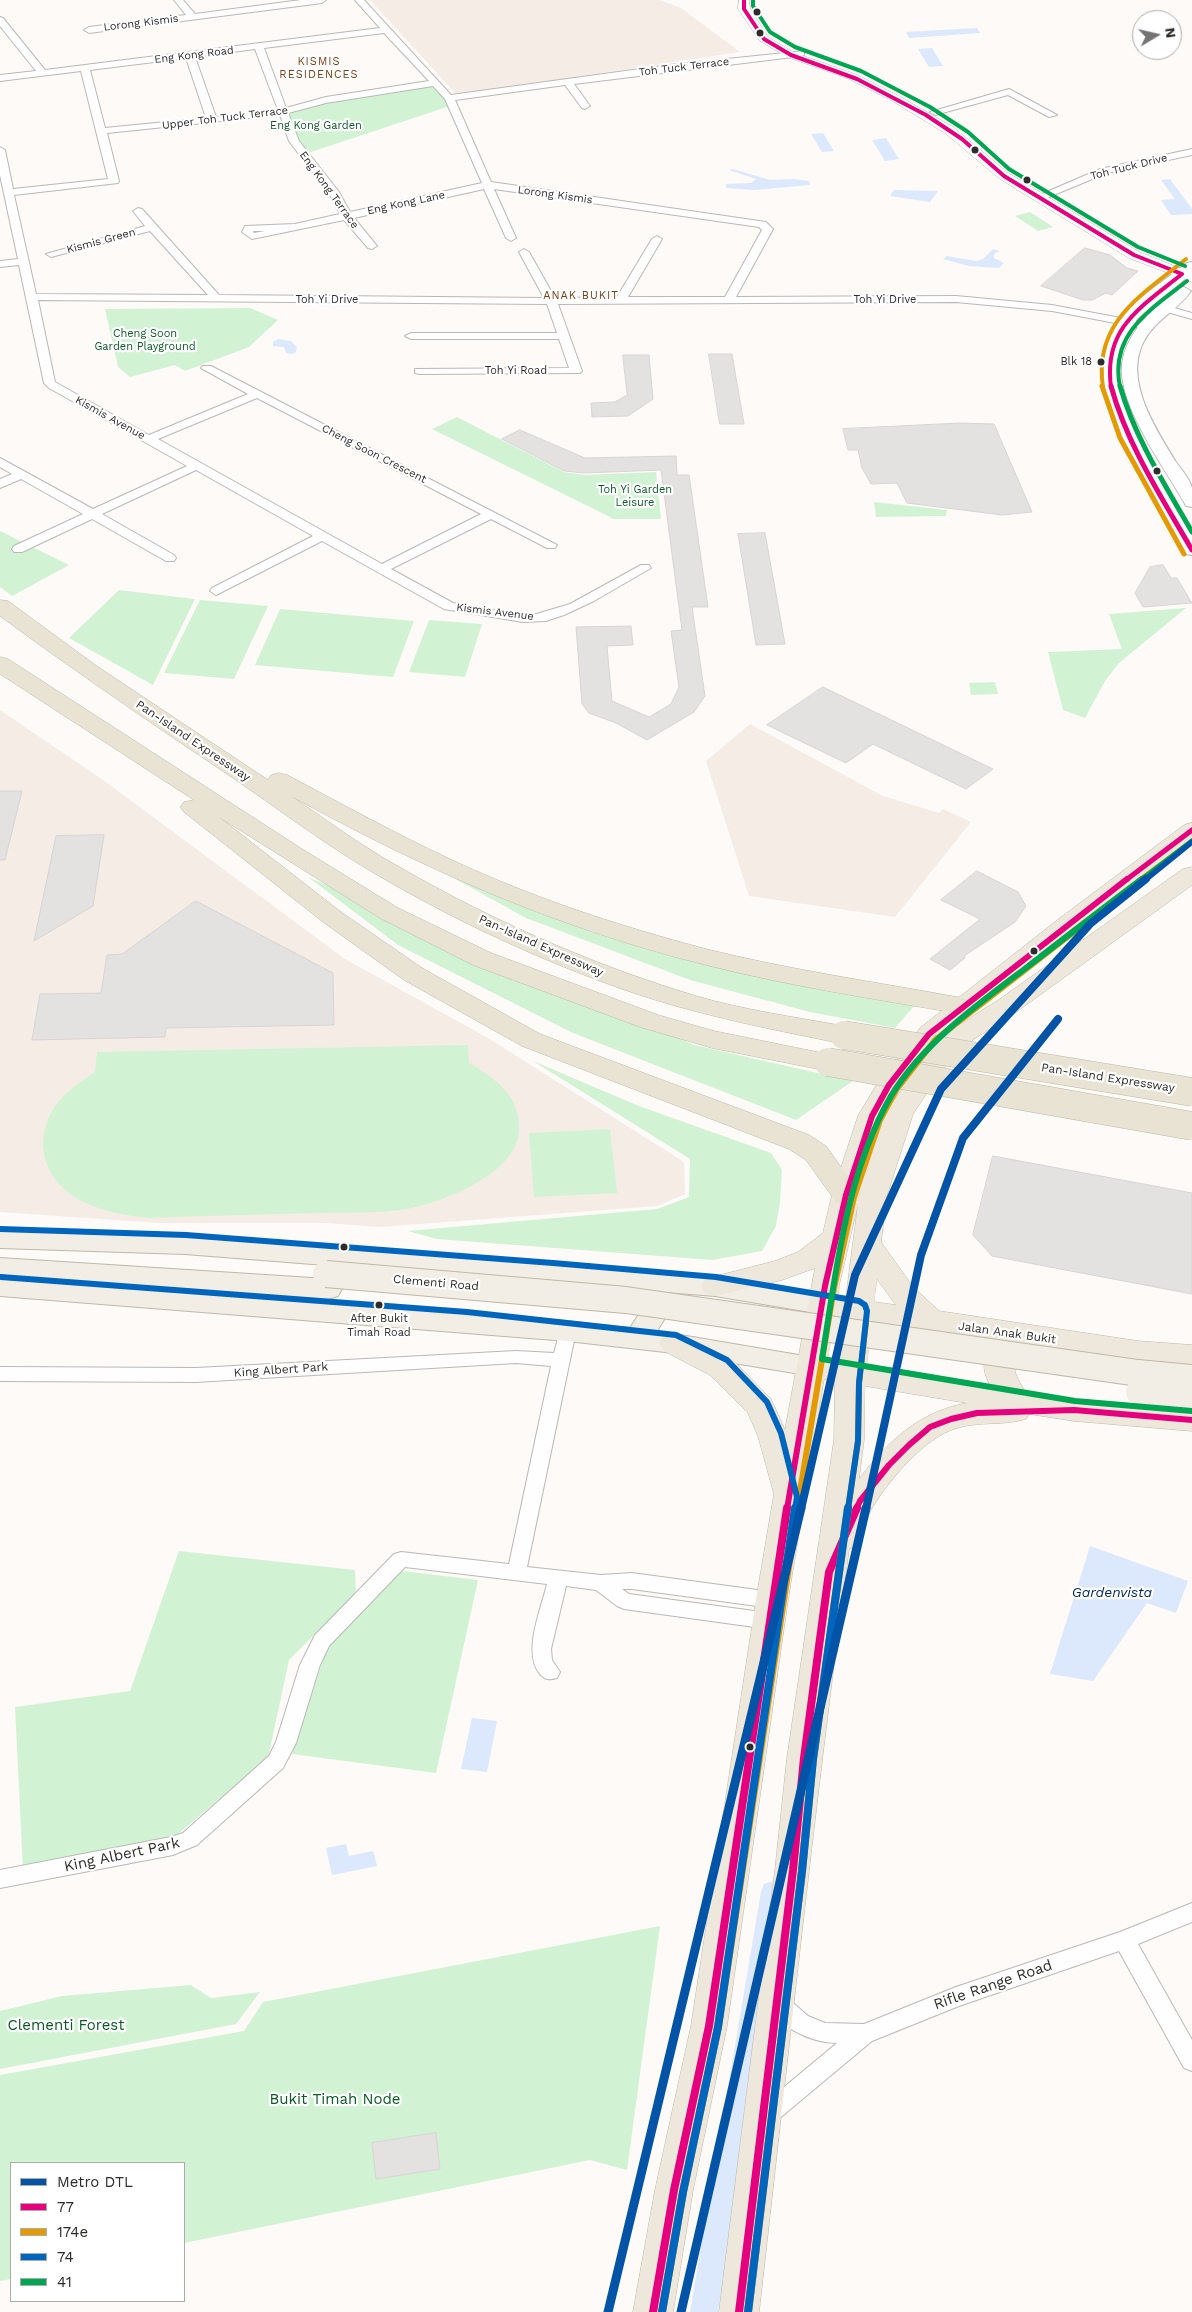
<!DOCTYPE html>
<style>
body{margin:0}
#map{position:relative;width:1192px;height:2312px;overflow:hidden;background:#fdfaf8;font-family:"Work Sans",sans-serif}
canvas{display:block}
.legend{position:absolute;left:10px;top:2162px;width:175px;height:140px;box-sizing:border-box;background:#fff;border:1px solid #ababaa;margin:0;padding:6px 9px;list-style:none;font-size:15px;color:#2e2c2a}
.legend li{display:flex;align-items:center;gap:10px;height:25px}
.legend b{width:25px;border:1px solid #ababaa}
.north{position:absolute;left:1132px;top:10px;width:50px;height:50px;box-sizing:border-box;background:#fff;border:1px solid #ababaa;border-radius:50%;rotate:81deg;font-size:14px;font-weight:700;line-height:20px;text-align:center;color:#2e2c2a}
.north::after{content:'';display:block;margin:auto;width:18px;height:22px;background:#767472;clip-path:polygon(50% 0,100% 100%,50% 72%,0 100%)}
</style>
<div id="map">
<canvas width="1192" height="2312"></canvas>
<ul class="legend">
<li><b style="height:6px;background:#0354a6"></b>Metro DTL</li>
<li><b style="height:6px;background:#e5007d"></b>77</li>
<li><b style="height:6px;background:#e39a04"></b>174e</li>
<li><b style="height:6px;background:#0065bd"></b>74</li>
<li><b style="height:6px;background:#00a651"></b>41</li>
</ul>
<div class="north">N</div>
</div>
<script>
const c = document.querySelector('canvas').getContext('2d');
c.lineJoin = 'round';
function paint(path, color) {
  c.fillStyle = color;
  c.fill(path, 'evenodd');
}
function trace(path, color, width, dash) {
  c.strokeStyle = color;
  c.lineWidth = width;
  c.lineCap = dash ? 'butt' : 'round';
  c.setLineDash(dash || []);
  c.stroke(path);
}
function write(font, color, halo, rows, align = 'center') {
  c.font = font + ' "Work Sans",sans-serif';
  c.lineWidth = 4.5;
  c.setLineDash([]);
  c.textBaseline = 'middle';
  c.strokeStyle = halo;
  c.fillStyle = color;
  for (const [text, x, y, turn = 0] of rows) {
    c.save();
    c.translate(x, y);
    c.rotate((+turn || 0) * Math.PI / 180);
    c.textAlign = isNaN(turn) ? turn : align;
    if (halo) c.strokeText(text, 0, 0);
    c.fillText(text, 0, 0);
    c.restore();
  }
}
const built = new Path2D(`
 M370,0h289l22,8 59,44 -283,43z
 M0,710l103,70 242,179 143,79 196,124 1,32 -28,12 -277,21 -54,-4h-166l-160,-11z
 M750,724l133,72 56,17 4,-4 28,13 -76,95 -146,-21 -43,-135z`);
const green = new Path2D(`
 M435,83l18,22 -151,50 -18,-42 39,-12z
 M1030,212l23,15 -15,4 -23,-15z
 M250,308l28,12 -29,27 -64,24 -10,-6 -45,12 -12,-10 -13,-58z
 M457,417l107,55 20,3 72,-3 5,47h-47l-182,-90z
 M874,502l73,8 -1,6 -70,1z
 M0,531l69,34 -57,31 -12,-9z
 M119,590l76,9 -42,86 -84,-47z
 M200,600l68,6 -34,73 -70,-6z
 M1186,608l-67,55 -14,18 -20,37 -22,-8 -15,-58 74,-3 -13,-35z
 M280,609l134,12 -21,56 -138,-12z
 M429,620l53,4 -17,53 -56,-5z
 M995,682l3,12 -27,1 -2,-12z
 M421,860l109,48 386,96 -21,24 -85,-16 -120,-32 -164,-62z
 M308,877l386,168 159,36 -57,39 -223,-87 -175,-88z
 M468,1045l1,18c27,16 52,33 50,68 -2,44 -83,75 -120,79 -26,4 -53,2 -80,3 -57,1 -114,3 -171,5 -24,-3 -49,-7 -70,-19 -38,-22 -46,-64 -19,-98 10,-12 23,-20 36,-29l2,-20z
 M533,1061l106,45 132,47 11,17 -2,32 -4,24 -14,25 -50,9 -275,-21 -29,-8 249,-22 32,-12 1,-38z
 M610,1129l7,64 -83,4 -5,-64z
 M179,1551l176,19 1,23 -67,67 -21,98 -95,80 -150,31 -8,-162 115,-16z
 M402,1571l76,9 -42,193 -144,-19 36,-109z
 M660,1926l-33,244 -37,-10 -406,83v-80h-173v116l-11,2v-206l244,-44 19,-29z
 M191,1985l20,13 49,-6 -24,32 -236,45v-58l62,-15z`);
const water = new Path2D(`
 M977,28l3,5 -71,5 -3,-6z
 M932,48l11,18 -14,1 -11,-18z
 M823,133l11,18 -12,1 -11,-18z
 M886,138l13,21 -14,2 -13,-21z
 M733,169l37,11 23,-1 16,2 1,4 -56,5 -28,-2v-4l25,-1 5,-4 -27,-9z
 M1170,179l22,30v5l-21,1 -10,-15 14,-1 -14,-19z
 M894,190l44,1 -8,11 -40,-6z
 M993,249l7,2 -6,3v4l10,5 -5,5 -30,-2 -26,-7 4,-3 29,5 7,-2z
 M278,339l13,2 6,6 -1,5 -4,2 -6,-1 -2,-6 -11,-1v-4z
 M1090,1546l98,35 -12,32 -29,-10 -54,78 -43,-7z
 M472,1718l25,3 -10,51 -26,-3z
 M346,1844l3,12 24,-5 4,15 -45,9 -6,-27z`);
const canal = new Path2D(`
 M773,1881l9,3 3,8 -67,420h-28l71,-420 3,-8z`);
const building = new Path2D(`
 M1085,248l25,7 17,13 11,3 -26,24 -6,-2 -14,7h-9l-42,-14z
 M709,354h23l12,70h-24z
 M623,355h26l4,44 -25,17 -36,1 -1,-14 24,-1 12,-7z
 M961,423l33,1 38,88 -30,3 -95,-12 -10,-20 -26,1 -9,-16 -4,-18h-10l-5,-21z
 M520,430l65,28 91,-2 1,19h12l19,132h-16l13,89 -11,16 -47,28 -31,-17 -27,-10 -7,-9 -6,-77 55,-1 2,19 -26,1 5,55 37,16 22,-13 8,-17 -8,-56 11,-1 -21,-160 -77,3 -20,-2 -62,-32z
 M765,533l20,111 -29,1 -18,-111z
 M1163,565l8,13h6l15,25 -49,4 -8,-14 15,-26z
 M823,687l170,82 -27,20 -93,-45 -27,19 -79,-38z
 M0,791h22l-17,69h-5z
 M104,835l-11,71 -59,35 22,-105z
 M977,871l41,21 8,14 -11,16 -51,34 1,2 -15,12 -20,-11 50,-40 -39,-19z
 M196,901l137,72 1,52 -168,3 -1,9 -133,3 8,-46 61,-1 6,-38 15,-1z
 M993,1156l199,37v101l-200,-38 -19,-21z
 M436,2133l4,36 -64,10 -4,-36z`);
const minor = new Path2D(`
 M174,0h9l12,14 106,-14h25l-4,3 -233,30 -5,-3 5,-3 97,-12z
 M355,0h9l87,95 218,-30 135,-14v4l-3,1 -227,28 16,22 -5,3 -3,-1 -17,-23 -110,15 36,82 275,40 7,7 -37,68 220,-1 96,9 95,18 5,3 -5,3 -95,-18 -96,-9 -398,2 24,67 -2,2 -161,1 -4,-1v-4l154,-1 -10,-29h-148l-6,-3 6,-3h146l-10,-29 -509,-4 17,82 94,53 99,-41 -47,-26 2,-2h8l346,179 -2,3h-8l-56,-29 -100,50 62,34 49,9 31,3 37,-11 71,-39h8l2,3 -57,33 -30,14 -18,6 -23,1 -79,-13 -122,-68 -106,54 -6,-4 2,-3 101,-52 -117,-66 -94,44 72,41 2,3 -2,3h-8l-74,-42 -70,33h-8l-2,-3 2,-3 69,-32 -62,-35 -21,9v-9l12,-5 -12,-7v-9l93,51 94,-43 -138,-78 -5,-5 -25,-118 -19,2v-6l18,-2 -18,-84v-28l5,3 8,39 95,-10 -27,-108 -81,10v-6l36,-4 -36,-45v-9l3,1 42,52 335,-42zM384,33l45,48 -103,16 -40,11 -22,-60zM255,49l23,61 -62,7 -21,-60zM186,58l20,60 -101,10 -15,-58zM433,86l12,13 37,84 -132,29 -11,-20 -40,-51 -11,-28 38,-10zM280,115l9,26 41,54 10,19 -45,10 -50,2 -3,6 10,7 92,-19 24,28 4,1 5,-3 -23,-28 130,-29 22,49 5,3 5,-3 -22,-49 265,38 3,3 -37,67h-97l34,-58 -5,-3 -5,3 -35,58 -62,1 -26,-46 -5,-3 -5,3 25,46 -325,-3 -77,-86 -4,-1 -5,3 12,15 -99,28 5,3 99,-26 58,64 -172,-1 -22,-99 104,-12 1,-2 -12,-48zM253,231h12l-11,2zM257,398l224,116 -99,50 -224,-125z
 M1009,89l48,26 -8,2 -41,-22 -73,20 -5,-3z
 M1192,149v6l-85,18 -63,26 -9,-2 65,-28z
 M1164,305l28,8v6l-32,-9v-4z
 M567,1325l6,2 3,4 -49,236 74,8 31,-2 140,19 7,3 3,5 -3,5 -7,3 -140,-19h-10l7,5 140,19 7,3 3,5 -3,5 -7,3 -145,-20 -7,-3 -21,-16 -30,-4 -15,63 1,11 8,12 -3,6c-7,2 -12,2 -17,-4 -18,-22 1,-64 7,-90l-142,-17 -76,79 -9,19 -24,78 -13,25 -86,77 -24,10 -173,33v-18l171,-33 12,-4 86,-77 7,-14 24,-77 15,-30 79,-81 7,-2 108,12 42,-198 -35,-3 -320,19 -196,-1v-14l196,1 320,-17 38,2 7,-26z
 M1192,1903v19l-54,22 54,96v31l-8,-3 -65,-117 -160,55 -87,35 -97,81 -8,3 -8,-3 -3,-7 3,-7 78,-65c-26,0 -61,-17 -72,-41l3,-7 8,-3 8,3 24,21 17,7 39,1 92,-37 164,-55z`);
const tertiary = new Path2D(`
 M739,0h10l1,9 18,28 27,16 60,21 42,21 56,32 55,46 131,79 53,21v9l-63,-24 -129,-79 -55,-46 -56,-34 -42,-21 -60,-21 -27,-16 -22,-32z`);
const secondary = new Path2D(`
 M1192,262v11l-55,46 -17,30 -3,19 6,29 11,33 58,105v20l-6,-1 -3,-4c-25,-46 -81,-131 -82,-182 0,-18 13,-41 24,-55 16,-18 43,-35 62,-50z
 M1184,287l7,4c-12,18 -35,28 -47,50 -21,39 12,88 32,121 5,7 14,17 16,26 0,5 0,13 0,19l-6,-1 -2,-4c-20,-35 -66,-97 -62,-138 2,-18 12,-33 24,-47 10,-10 24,-27 38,-30z`);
const primary = new Path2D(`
 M0,1228l185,6 367,28 163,14 107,18 10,3 4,7 -4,7 -10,3 -107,-18 -50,-4 5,8 -3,15 -10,16 165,28 4,7 -4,7 -10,3 -138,-23 -107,-12 -567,-45v-38l328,21 10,3 4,7 -4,7 -10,3 -213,-14 452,36 63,7 9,-14 3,-13 -11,-12 -446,-35 -185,-6z`);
const trunk = new Path2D(`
 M1192,823v19l-114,86 -140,112 -11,15 29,-28 41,-26 186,-132 9,-2v18l-177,128 -41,26 -32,31 -29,44 -26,81 -6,47 32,45 26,24 199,30 54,4v22l-54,-4 -119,-18c-9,18 -5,30 6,46l49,8 118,10v22l-118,-10 -45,-7 -3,5c-22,7 -46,2 -69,9 -32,9 -68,52 -85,80 -7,12 -10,26 -17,39l-6,2c-34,254 -61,508 -90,763h-40l56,-442 12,-112 47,-318 1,-59 -11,-2 -36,221 -61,426 -34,164 -20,122h-40l22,-122 36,-164 65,-426 18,-106 -16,-58 -10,-23 -38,-38 -46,-24 -5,-8 5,-8 10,-3 58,27 39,40 14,31 30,-162 -33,12 -67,16 -10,-3 -4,-7 4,-7 70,-18 23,-9 25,-19 9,-38 26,-79 22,-37 40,-51 140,-110 124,-93zM918,1066l-27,39 9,-16zM858,1204l-12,93 -8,1 1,-12zM877,1279l19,26 -22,-3zM835,1316l8,2 -5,41 -10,-1zM872,1322l119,18c-8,16 -10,29 -1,45l-123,-21zM865,1386l102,17c-48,9 -79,38 -108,76l5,-39z`);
const motorway = new Path2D(`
 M0,600l8,1 90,66 170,113 3,-5 8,-2 8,2c55,29 109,59 165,85 81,38 167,66 254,89 84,21 170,33 256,49l9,2 4,6 -4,6 -9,2c-87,-15 -174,-28 -260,-50 -150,-38 -276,-94 -411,-168 30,20 59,42 91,61 98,58 204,106 314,139 48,14 98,21 148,30l9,3 4,6 -4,6 -9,3c-79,-16 -157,-31 -233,-59 -85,-31 -169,-71 -247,-118 -45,-27 -87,-59 -131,-89 -79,-53 -157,-106 -233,-162z
 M0,657l8,2 294,190 96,59 93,45 167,62 56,16 123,25 4,6 -4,6 -9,3 -116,-23 -72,-21 -167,-62 -93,-47 -161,-101 122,95 81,56 118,66 269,101 17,11 30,42 4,7 -4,7 -10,3 -10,-3 -30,-42 -17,-11 -267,-103 -118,-66 -81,-58 -139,-110 -4,-5 4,-5 10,-2 -194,-126z`);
const primaryBridge = new Path2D(`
 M326,1274l300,26 512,73 54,5
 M1139,1392l53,5`);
const motorwayBridge = new Path2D(`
 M844,1035l348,57
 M828,1062l364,64`);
const bus1Far3 = new Path2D(`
 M744,0v9l20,30 27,16 66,24 69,36 36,24 42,37 130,79 48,19
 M1111,387c-8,-59 30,-80 71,-113`);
const bus1Far2 = new Path2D(`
 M1111,386c16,59 51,112 81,164
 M1126,880l66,-50`);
const bus1Far1 = new Path2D(`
 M787,1509l38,-223 21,-91 26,-79 17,-31 40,-51 198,-155
 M856,1509l4,-8 29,-36 20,-20 21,-18 21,-8 26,-6 97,-3 118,10`);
const bus1 = new Path2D(`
 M653,2312l21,-122 35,-164 78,-518
 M739,2312l54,-442 11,-112 25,-186 28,-64`);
const bus2Far3 = new Path2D(`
 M1103,387c-10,-65 39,-92 83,-128`);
const bus2Far2 = new Path2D(`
 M1102,386l18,52 64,116
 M1140,880l52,-39`);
const bus2Far1 = new Path2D(`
 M797,1509l37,-221 20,-91 26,-77 16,-30 39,-50 207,-161
 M848,1509l10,-68 1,-58 7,-60`);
const bus2 = new Path2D(`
 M662,2312l21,-120 35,-165 79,-519
 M748,2312l54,-441 11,-112 35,-251`);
const bus3Far1 = new Path2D(`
 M0,1229l186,6 367,28 163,14 143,24 6,4 2,6 -8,72 -1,58 -10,68
 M1,1277l466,35 209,23 51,25 40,42 14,31 16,64 -2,12`);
const bus3 = new Path2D(`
 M662,2312l21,-120 35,-165 77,-519
 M748,2312l54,-441 11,-112 35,-251`);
const bus4Far2 = new Path2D(`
 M753,0v6l17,26 25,15 66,24 69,36 38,25 41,37 129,78 47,19
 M1120,387c-11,-53 31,-78 67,-106`);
const bus4Far1 = new Path2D(`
 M1120,386c15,52 45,99 72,146
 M1141,880l51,-39`);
const bus4 = new Path2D(`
 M1142,879c-40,30 -80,61 -120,92 -48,36 -99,73 -131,125 -45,78 -55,176 -69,263l253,42 117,10`);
const metro1Far2 = new Path2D(`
 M1145,880l47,-38`);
const metro1Far1 = new Path2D(`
 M801,1509l54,-234 86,-186 149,-165 56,-45
 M866,1509l55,-254 42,-117 95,-119`);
const metro1 = new Path2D(`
 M608,2312l193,-804
 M681,2312l185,-804`);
const markers = [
 [757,12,4.5,"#2e2c2a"],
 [760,33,4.5,"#2e2c2a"],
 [975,150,4.5,"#2e2c2a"],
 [1027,180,4.5,"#2e2c2a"],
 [1101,362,4.5,"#2e2c2a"],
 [1157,471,4.5,"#2e2c2a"],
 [1034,951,4.5,"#2e2c2a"],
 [344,1247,4.5,"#2e2c2a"],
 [379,1305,4.5,"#2e2c2a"],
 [750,1747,4.5,"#2e2c2a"]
];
const farStreetnames = [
 ["Lorong Kismis",141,23,-7],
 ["Eng Kong Road",194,55,-7],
 ["Toh Tuck Terrace",684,67,-7],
 ["Upper Toh Tuck Terrace",225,118,-7],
 ["Toh Tuck Drive",1129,167,-14],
 ["Eng Kong Terrace",329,190,54],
 ["Lorong Kismis",555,195,8],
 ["Eng Kong Lane",406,203,-12],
 ["Kismis Green",101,241,-15],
 ["Toh Yi Drive",327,300],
 ["Toh Yi Drive",885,300],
 ["Toh Yi Road",516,371],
 ["Kismis Avenue",110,418,29],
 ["Cheng Soon Crescent",374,454,27],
 ["Kismis Avenue",495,612,7]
];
const farNeighbourhoodnames = [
 ["KISMIS",319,62],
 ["RESIDENCES",319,75],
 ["ANAK BUKIT",581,296]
];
const farParknames = [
 ["Eng Kong Garden",316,126],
 ["Cheng Soon",145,334],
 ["Garden Playground",145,347],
 ["Toh Yi Garden",635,490],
 ["Leisure",635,503]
];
const busNames = [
 ["Blk 18",1092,362],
 ["After Bukit",379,1319,"center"],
 ["Timah Road",379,1333,"center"]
];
const streetNames = [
 ["Pan-Island Expressway",193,741,34],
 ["Pan-Island Expressway",541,946,24],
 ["Pan-Island Expressway",1108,1078,9],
 ["Clementi Road",436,1283,5],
 ["Jalan Anak Bukit",1007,1333,8],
 ["King Albert Park",281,1370,-4]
];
const waterNames = [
 ["Gardenvista",1112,1593]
];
const nearStreetnames = [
 ["King Albert Park",122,1855,-12],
 ["Rifle Range Road",993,1985,-19]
];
const nearParknames = [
 ["Clementi Forest",66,2026],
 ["Bukit Timah Node",335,2100]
];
paint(built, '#f5ece6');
paint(green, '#d1f3d4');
paint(water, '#dce8fb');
paint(canal, '#dce8fb');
paint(building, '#e4e2e1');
trace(building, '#d7d5d4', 1);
trace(minor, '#bab8b6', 2);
trace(tertiary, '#bab8b6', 1);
trace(secondary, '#bab8b6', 2);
trace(primary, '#bfb8a8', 2);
trace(trunk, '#bfb8a8', 1);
trace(motorway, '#bfb8a8', 1);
paint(minor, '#fffefe');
paint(tertiary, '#fffefe');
paint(secondary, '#fffefe');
paint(primary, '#f2eee5');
paint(trunk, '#eee8dc');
paint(motorway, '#e9e3d4');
trace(primaryBridge, '#bfb8a8', 28, []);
trace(motorwayBridge, '#bfb8a8', 29, []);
trace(primaryBridge, '#f2eee5', 26);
trace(motorwayBridge, '#e9e3d4', 28);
trace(bus1Far3, '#e5007d', 4);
trace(bus1Far2, '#e5007d', 5);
trace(bus1Far1, '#e5007d', 6);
trace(bus1, '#e5007d', 8);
trace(bus2Far3, '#e39a04', 4);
trace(bus2Far2, '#e39a04', 5);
trace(bus2Far1, '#e39a04', 6);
trace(bus2, '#e39a04', 8);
trace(bus3Far1, '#0065bd', 6);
trace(bus3, '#0065bd', 8);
trace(bus4Far2, '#00a651', 4);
trace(bus4Far1, '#00a651', 5);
trace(bus4, '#00a651', 6);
trace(metro1Far2, '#0354a6', 5.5);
trace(metro1Far1, '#0354a6', 8);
trace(metro1, '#0354a6', 9);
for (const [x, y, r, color] of markers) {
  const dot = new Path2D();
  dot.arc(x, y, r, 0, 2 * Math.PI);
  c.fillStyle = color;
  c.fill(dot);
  trace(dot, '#fff', 2);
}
write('11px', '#2e2c2a', '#fff', farStreetnames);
c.letterSpacing = '1px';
write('11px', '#7a3d13', '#fff', farNeighbourhoodnames);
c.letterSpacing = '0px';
write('11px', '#0a5a26', '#fff', farParknames);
write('11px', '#2e2c2a', '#fff', busNames, 'right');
write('12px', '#2e2c2a', '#fff', streetNames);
write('italic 14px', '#002a63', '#fff', waterNames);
write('15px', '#2e2c2a', '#fff', nearStreetnames);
write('15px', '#0a5a26', '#fff', nearParknames);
</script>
